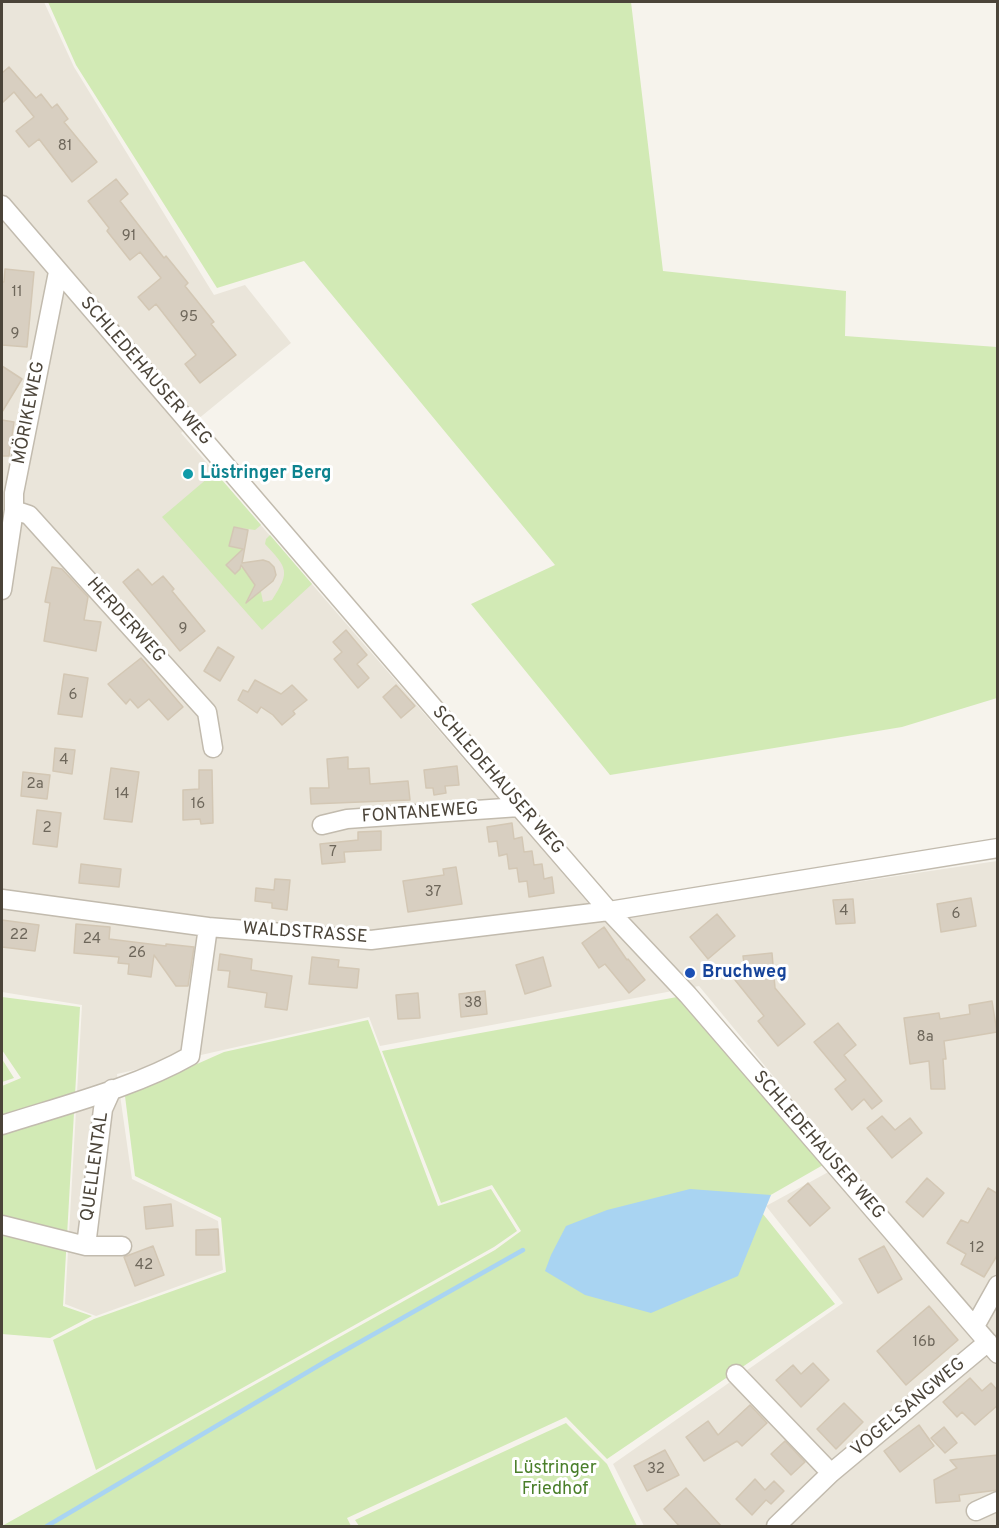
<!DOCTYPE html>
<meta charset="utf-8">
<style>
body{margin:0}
#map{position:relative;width:999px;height:1528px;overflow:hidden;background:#f6f3ec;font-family:Overpass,sans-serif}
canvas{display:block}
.frame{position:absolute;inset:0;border:3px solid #4b4439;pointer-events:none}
</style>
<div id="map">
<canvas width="999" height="1528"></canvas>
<div class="frame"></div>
</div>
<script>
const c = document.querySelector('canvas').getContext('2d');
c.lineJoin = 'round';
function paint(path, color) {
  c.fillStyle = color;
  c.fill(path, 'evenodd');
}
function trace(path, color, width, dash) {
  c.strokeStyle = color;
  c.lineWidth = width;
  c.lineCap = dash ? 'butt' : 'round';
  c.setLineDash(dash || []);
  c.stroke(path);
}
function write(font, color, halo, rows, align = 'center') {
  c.font = font + ' Overpass,sans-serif';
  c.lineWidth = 6;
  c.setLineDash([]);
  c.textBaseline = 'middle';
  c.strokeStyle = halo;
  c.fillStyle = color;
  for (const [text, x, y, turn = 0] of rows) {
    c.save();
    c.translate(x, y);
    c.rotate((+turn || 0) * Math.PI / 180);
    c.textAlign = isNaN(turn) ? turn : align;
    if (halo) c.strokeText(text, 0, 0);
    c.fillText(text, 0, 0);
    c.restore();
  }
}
const residential = new Path2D(`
 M2,2h42l30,65 140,228 31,-10 46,58 -110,90 422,487 394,-59v665h-353l-31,-62 230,-161 -77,-97 79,-43 -146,-177 -319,60 -11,-29 -252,57 15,105 86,42 5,49 -127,46 -31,-12 17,-299 -80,-13z`);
const green = new Path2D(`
 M48,2h583l32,269 183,20 -1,45 152,11v351l-95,29 -292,48 -139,-171 84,-39 -251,-304 -87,27 -141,-223z
 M215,472l46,53 -6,5 -21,-3 -4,19 14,3v4l-17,12 8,9 8,-8 6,6 5,12 6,3 3,15 9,-2c19,-29 15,-32 -7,-56l1,-5 4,-4 42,49 -50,46 -100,-113z
 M688,995l142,166 -75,43 80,100 -228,155 -41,-42 -219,101 4,8h-349l493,-276 26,-19 -29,-46 -51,18 -59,-152z
 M2,997l78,10 -17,299 29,10 -42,22 -48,-4v-248l19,-8 -19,-28z
 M368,1020l70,186 53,-17 26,42 -23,16 -398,223 -43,-130 41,-21 132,-47 -5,-54 -86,-42 -10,-80 99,-44z
 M2,1059l12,19 -12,4z
 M566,1423l41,41 30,62h-278l-4,-6z`);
const water = new Path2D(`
 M690,1189l81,6 -33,81 -87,37 -66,-18 -40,-24 6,-16 15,-29 41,-16z`);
const stream = new Path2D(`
 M47,1526l281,-166 195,-110`);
const building = new Path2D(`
 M9,67l27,31 5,-4 11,14 5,-4 11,15 -4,3 33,40 -25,20 -33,-43 -10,8 -13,-16 18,-14 -20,-25 -12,11v-30z
 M116,179l12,15 -8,7 44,57 2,-2 22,27 -3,3 29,36 -3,2 25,31 -36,28 -15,-19 11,-9 -40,-51 -7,6 -11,-13 23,-19 -21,-26 -10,8 -23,-29 2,-3 -21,-27z
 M5,269l29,3 -7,75 -25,-2v-63h2z
 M2,366l20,13 -20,33z
 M2,420l12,2 -5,34h-7z
 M234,527l14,3 -6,33 21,-3 6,2 5,5 2,8 -3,6 -27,22 9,-18 -14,-20 -1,4 -5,5 -9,-9 17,-16 -14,-3z
 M52,567l10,2 26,28 -4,23 17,2 -5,29 -52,-10 6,-38 -5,-1z
 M138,569l14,16 11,-9 11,13 -2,2 33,40 -25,20 -57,-69z
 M346,630l21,25 -10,9 12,14 -11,10 -24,-29 8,-7 -9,-10z
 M218,647l16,10 -14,24 -16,-10z
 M141,658l42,49 -15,13 -19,-21 -11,9 -8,-9 -4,5 -18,-20z
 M64,674l24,4 -6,39 -24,-3z
 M255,680l26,14 11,-9 15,15 -14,11 2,3 -13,11 -9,-10 -12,-8 -4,6 -19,-13 5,-10 5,2z
 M396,685l19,21 -14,12 -18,-21z
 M55,748l20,2 -3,24 -19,-3z
 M348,757v12l21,-1 1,16 38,-3 2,19 -99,4 -1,-16h19l-2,-29z
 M457,766l2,19 -14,1 1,7 -12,2 -1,-7h-7l-2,-18z
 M111,768l28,4 -7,50 -28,-3z
 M199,770h13l1,53 -12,1 -1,-5 -17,1v-30l16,-1z
 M23,772l27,3 -3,24 -26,-3z
 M37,810l24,3 -4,34 -24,-3z
 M512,823l2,16 8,-2 2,15 8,-1 2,14 8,-1 2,15 8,-2 2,16 -25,4 -2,-16 -8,1 -2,-14 -8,1 -2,-15 -8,2 -2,-15 -8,1 -2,-15z
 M381,831v19l-37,2 1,10 -23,2 -2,-20 38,-4v-8z
 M81,864l40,5 -2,18 -40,-4z
 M456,867l6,37 -54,8 -5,-31 41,-6 -1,-6z
 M275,879l15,1 -3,30 -15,-2v-5l-17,-2 1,-13 18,2z
 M971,898l5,28 -35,6 -4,-28z
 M853,899l2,24 -19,1 -3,-24z
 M717,914l18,22 -27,23 -18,-22z
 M2,920l37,5 -4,26 -33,-4z
 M76,924l34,3 -1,12 57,7v-2l28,3 -6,39h-12l-22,-31 -3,22 -23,-3 1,-10 -11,-1 1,-6 -45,-4z
 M604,927l23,33 1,-1 17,21 -16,13 -24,-29 -6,4 -17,-25z
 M772,953l3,35 30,36 -27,22 -20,-25 6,-5 -29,-36 10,-9 -2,-15z
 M220,954l32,5 -1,11 41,6 -5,34 -22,-3 2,-14 -39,-6 2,-16 -12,-1z
 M312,957l27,3 -1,7 21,2 -2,19 -48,-4z
 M543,957l8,29 -26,8 -9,-29z
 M485,991l2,23 -26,3 -2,-23z
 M418,993l2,25 -22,1 -2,-24z
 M992,1001l5,31 -53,9 2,18h-3l2,30h-14l-2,-28 -19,3 -6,-46 35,-5 1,6 30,-5 -1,-9z
 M838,1023l18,22 -12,10 38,46 -10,8 -8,-10 -12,11 -17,-21 11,-9 -32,-38z
 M882,1116l13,14 15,-12 12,15 -30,25 -25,-30z
 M927,1178l17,15 -21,24 -17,-15z
 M808,1183l22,25 -20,18 -22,-25z
 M988,1188l10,6v60l-14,23 -23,-13 5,-10 -19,-11 14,-23 7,3z
 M171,1204l2,22 -27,3 -2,-22z
 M218,1229l1,26h-23v-25z
 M153,1246l11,29 -29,11 -11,-29z
 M884,1246l18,33 -24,14 -19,-34z
 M929,1306l29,34 -52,45 -29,-34z
 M813,1363l16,17 -28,27 -25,-27 17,-15 8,9z
 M970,1378l12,13 9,-8 7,8v14l-23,20 -13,-13 -5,5 -14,-15z
 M844,1403l19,19 -27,27 -19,-20z
 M750,1405l17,18 -25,23 -5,-5 -33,20 -18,-24 22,-16 10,14z
 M919,1425l15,21 -34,26 -16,-21z
 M944,1427l13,16 -12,10 -14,-15z
 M785,1441l20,21 -14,13 -20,-21z
 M665,1450l14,25 -32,16 -13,-25z
 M998,1455v35l-39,5 1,6 -24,2 -2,-23 23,-12 -7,-8z
 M755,1479l10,11 9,-9 10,10 -13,13 -5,-4 -14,15 -16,-16z
 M686,1488l36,39h-42l-16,-18z`);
const minor = new Path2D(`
 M2,205l517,602 90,104 79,84 310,359
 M14,510l15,5 178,197 6,36
 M2,590l12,-80v-17l44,-221
 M322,825l25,-6 172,-12
 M2,899l206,28 163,13 238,-29 389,-63
 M2,1125c59,-19 134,-38 188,-69l18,-129
 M2,1225l84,21h36
 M86,1246l17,-137 9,-20
 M975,1326l23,-41
 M736,1374l95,99
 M976,1511l22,-10
 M776,1526l55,-53 157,-131`);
const markers = [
 [188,474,6,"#0f9aa8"],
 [690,973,6,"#1a4fb4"]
];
const numberNames = [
 ["81",65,147],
 ["91",129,237],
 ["11",17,293],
 ["95",189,318],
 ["9",15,335],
 ["9",183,630],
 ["6",73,696],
 ["4",64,761],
 ["2a",35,785],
 ["14",122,795],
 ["16",198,805],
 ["2",47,829],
 ["7",333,853],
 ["37",433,893],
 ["4",844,912],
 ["6",956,915],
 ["22",19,936],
 ["24",92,940],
 ["26",137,954],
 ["38",473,1004],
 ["8a",925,1038],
 ["12",977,1249],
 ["42",144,1266],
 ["16b",924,1343],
 ["32",656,1470]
];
const streetNames = [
 ["SCHLEDEHAUSER WEG",145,372,49],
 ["MÖRIKEWEG",30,413,-79],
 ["HERDERWEG",125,621,48],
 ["SCHLEDEHAUSER WEG",497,781,49],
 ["FONTANEWEG",420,814,-4],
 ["WALDSTRASSE",305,934,4],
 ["SCHLEDEHAUSER WEG",818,1146,49],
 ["QUELLENTAL",96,1167,-82],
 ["VOGELSANGWEG",909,1408,-40]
];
const cultureNames = [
 ["Lüstringer Berg",200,474]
];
const transitNames = [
 ["Bruchweg",702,973]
];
const parkNames = [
 ["Lüstringer",555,1469],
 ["Friedhof",555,1490]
];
paint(residential, '#eae5da');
paint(green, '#d2eab5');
paint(water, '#a9d4f2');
trace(stream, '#a9d4f2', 4.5);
paint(building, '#d8cfc1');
trace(building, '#d3c7b4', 1.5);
trace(minor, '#c2bbae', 21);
trace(minor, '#fff', 18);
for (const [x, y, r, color] of markers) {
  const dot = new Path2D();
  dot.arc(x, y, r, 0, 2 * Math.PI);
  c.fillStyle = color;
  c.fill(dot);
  trace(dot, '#fff', 2);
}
write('15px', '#6e675b', null, numberNames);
write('18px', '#4b4439', '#fff', streetNames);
write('bold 18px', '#0d838f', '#fff', cultureNames, 'left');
write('bold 18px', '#164399', '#fff', transitNames, 'left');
write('18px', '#4a7f2a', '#fff', parkNames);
</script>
